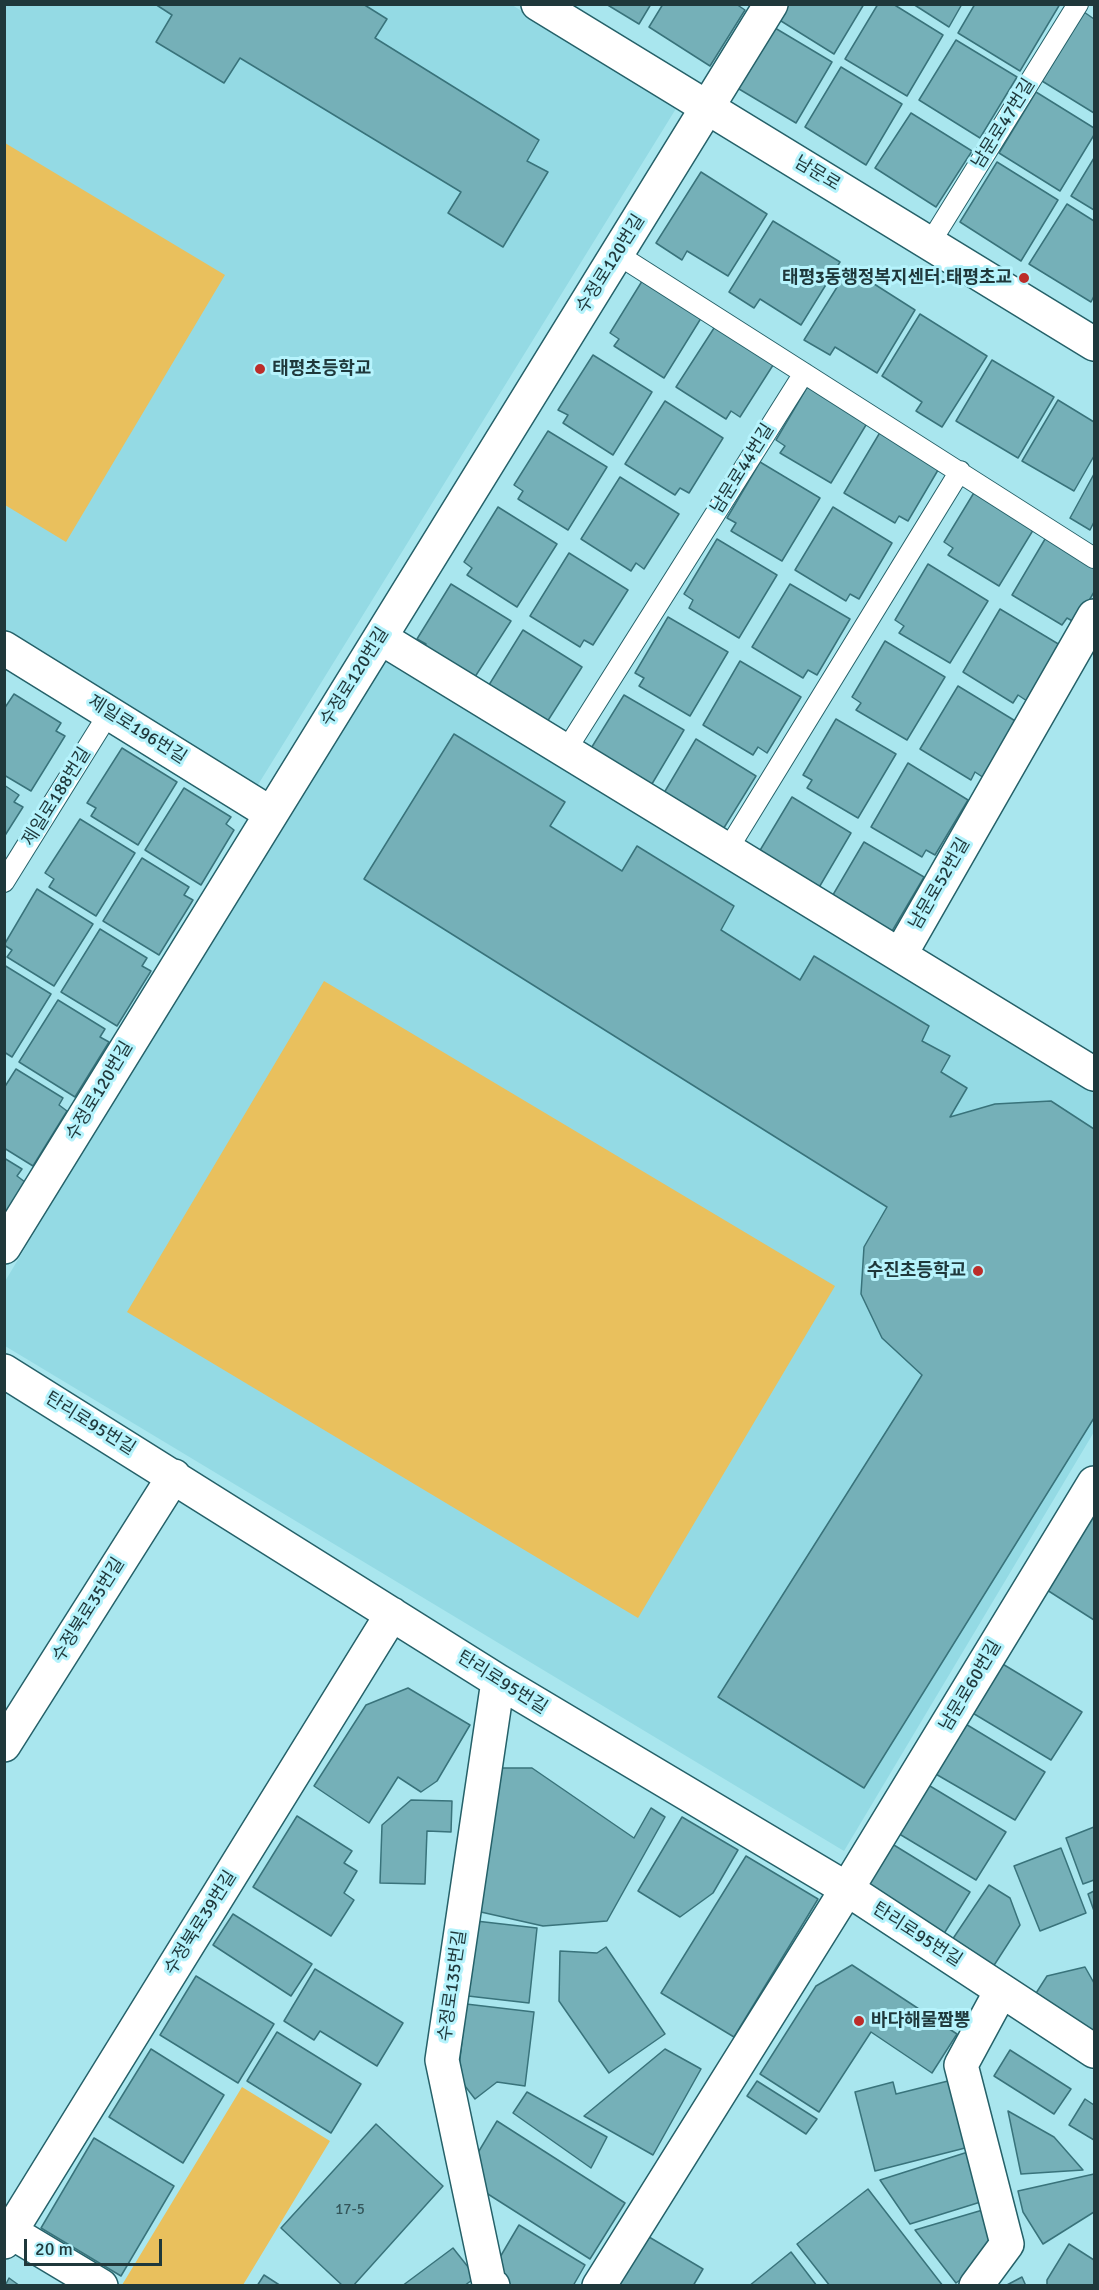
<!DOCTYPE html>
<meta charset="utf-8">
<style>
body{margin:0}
#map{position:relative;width:1099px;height:2290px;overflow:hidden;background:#a9e6ee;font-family:Signika,sans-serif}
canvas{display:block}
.frame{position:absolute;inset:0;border:6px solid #1f383b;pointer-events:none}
.scale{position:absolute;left:24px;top:2239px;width:138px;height:27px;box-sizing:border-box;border:3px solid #1f383b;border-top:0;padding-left:8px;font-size:18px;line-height:21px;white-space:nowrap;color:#1f383b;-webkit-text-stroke:4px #b6f3fc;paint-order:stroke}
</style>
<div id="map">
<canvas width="1099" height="2290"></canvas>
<div class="frame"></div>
<div class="scale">20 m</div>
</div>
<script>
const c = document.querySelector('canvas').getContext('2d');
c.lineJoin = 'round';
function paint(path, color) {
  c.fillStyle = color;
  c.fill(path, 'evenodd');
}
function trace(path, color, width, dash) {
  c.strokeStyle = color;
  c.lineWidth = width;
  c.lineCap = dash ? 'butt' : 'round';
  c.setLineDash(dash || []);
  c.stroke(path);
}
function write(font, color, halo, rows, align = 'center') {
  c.font = font + ' Signika,"Noto Sans KR",sans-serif';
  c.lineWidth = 6;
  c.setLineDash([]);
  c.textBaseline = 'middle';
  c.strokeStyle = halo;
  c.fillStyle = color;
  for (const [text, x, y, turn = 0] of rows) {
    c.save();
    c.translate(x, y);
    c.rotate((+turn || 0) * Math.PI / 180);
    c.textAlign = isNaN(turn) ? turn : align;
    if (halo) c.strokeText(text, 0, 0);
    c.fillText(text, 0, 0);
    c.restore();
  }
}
const built = new Path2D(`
 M4,5h508l165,102 -421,681 -251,-156z
 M379,658l715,431v343l-250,419 -839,-505 -1,-63z`);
const green = new Path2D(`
 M5,143l220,132 -159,267 -61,-37z
 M324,981l511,305 -197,332 -511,-306z
 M242,2087l88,54 -87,144h-121z`);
const building = new Path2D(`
 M155,4h208l24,15 -12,19 164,102 -12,21 21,11 -45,75 -55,-34 13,-21 -221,-134 -16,25 -68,-41 16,-27z
 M606,4h45l-12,20z
 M663,4h73l9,6 -35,56 -61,-39z
 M780,4h84l-30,50 -61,-38z
 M878,4h15l50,31 -36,61 -62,-37z
 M913,4h49l-13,23z
 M975,4h85l-40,67 -62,-38z
 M1084,12l10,7v94l-52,-32z
 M770,25l62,37 -36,61 -62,-37z
 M956,40l61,37 -37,61 -61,-38z
 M841,67l61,37 -36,61 -61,-38z
 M1036,92l58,36v7l-34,56 -61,-38z
 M911,113l61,38 -36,56 -61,-39z
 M1094,158v52l-23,-14z
 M997,162l61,38 -37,61 -61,-39z
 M701,172l66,42 -39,62 -41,-25 -5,9 -26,-17z
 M1067,204l27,17v75l-3,6 -62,-38z
 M773,221l67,41 -39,63 -41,-26 -6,9 -25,-16z
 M849,268l66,42 -38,63 -42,-26 -5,8 -26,-15z
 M644,278l59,37 -39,63 -50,-32 5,-7 -9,-6z
 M920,314l67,42 -45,71 -26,-16 6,-9 -40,-26z
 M716,325l59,37 -35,55 -9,-6 -5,8 -50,-32z
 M593,355l59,37 -39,63 -50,-32 5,-8 -10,-5z
 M992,360l62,37 -36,61 -62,-37z
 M809,384l60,36 -38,63 -51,-30 5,-7 -9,-6z
 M1058,400l36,22v34l-20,35 -52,-30z
 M665,401l58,37 -34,55 -9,-5 -5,7 -50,-31z
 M882,429l59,36 -33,56 -9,-5 -4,7 -51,-30z
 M548,431l59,36 -39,63 -50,-31 5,-8 -9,-6z
 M760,462l60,36 -38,63 -51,-30 5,-8 -9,-5z
 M1094,474v48l-4,8 -20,-12z
 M620,477l59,37 -35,55 -8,-6 -5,8 -50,-32z
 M975,491l60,36 -36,59 -51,-31 5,-7 -9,-6z
 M498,507l59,37 -40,63 -50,-32 5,-7 -8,-6z
 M833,507l59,36 -33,56 -9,-5 -4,7 -51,-31z
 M1048,534l46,29v29l-18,31 -9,-5 -5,7 -50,-30z
 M717,539l60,36 -38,63 -50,-30 4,-8 -9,-6z
 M569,553l59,37 -35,55 -9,-5 -4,7 -50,-31z
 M928,564l60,37 -38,62 -51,-30 5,-7 -9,-6z
 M451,584l60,37 -40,62 -50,-31 5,-8 -9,-5z
 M790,584l60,35 -33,56 -9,-5 -5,8 -51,-31z
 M1000,609l60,36 -33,56 -9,-6 -5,8 -50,-31z
 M668,617l60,35 -38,64 -51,-30 5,-8 -9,-5z
 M523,630l59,37 -35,55 -63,-29z
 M885,641l60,36 -38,63 -51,-30 5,-7 -9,-6z
 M740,661l61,36 -34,56 -9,-6 -5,8 -50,-30z
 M958,686l59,36 -33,56 -9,-6 -4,8 -51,-31z
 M14,694l47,29 -5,8 9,5 -34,55 -27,-16v-66z
 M624,695l60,35 -38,64 -56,-44z
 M836,719l60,35 -38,64 -51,-30 5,-8 -9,-5z
 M454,734l111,68 -15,24 72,45 15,-25 97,60 -13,24 79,50 14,-24 115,70 -7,15 28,15 -9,16 26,16 -17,29 45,-13 56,-3 43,28v289l-230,370 -146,-91 204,-322 -40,-37 -21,-44 3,-47 23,-40 -523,-328z
 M696,739l60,37 -34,55 -64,-28z
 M122,748l55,34 -39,63 -47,-29 5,-8 -9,-5z
 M908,763l60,37 -33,55 -9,-5 -4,7 -51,-30z
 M4,785l15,10 -5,7 9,5 -19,30z
 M184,788l47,29 -5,7 8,6 -33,55 -56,-35z
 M792,797l59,36 -37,63 -55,-44z
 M80,819l55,34 -39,63 -47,-29 5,-8 -9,-6z
 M864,842l60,35 -33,56 -64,-28z
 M142,858l47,29 -5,8 9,5 -34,55 -56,-34z
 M37,889l56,35 -39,62 -47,-29 5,-7 -8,-5z
 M100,929l47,29 -5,8 9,5 -34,55 -56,-34z
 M4,965l47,29 -39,63 -8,-5z
 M58,1000l47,29 -5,8 9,5 -34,55 -56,-35z
 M16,1069l47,29 -4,7 8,6 -34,55 -29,-18v-60z
 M4,1158l18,11 -5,7 8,6 -21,34z
 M1094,1515v105l-47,-30z
 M1001,1663l81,49 -31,48 -80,-48z
 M408,1688l62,37 -33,56 -16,11 -23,-15 -29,46 -55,-37 52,-81z
 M964,1723l81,49 -30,48 -81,-47z
 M495,1768h37l102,70 17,-30 14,9 -58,104 -64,5 -71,-16z
 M925,1783l81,49 -30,48 -80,-48z
 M411,1800l41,1 -1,31 -24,-1 -2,53 -45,-1 2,-58z
 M297,1816l55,35 -8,12 13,8 -13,22 10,7 -23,36 -78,-49z
 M682,1817l56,33 -25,43 -33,24 -42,-26z
 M1094,1827v53l-11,4 -17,-46z
 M889,1842l81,50 -30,48 -81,-48z
 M1061,1848l25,65 -46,18 -26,-65z
 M746,1856l72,43 -84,138 -73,-44z
 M989,1885l21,13 10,27 -29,45 -41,-27z
 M1094,1891v20l-6,-17z
 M233,1914l79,50 -21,32 -78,-51z
 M476,1921l61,7 -8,75 -61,-7z
 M606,1947l59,87 -56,39 -50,-72 1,-50 37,2z
 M852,1965l105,69 -25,39 -61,-41 -52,80 -59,-38 56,-88z
 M1085,1967l9,16v54l-63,-36 16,-25z
 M315,1969l88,54 -26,43 -57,-35 -6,9 -30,-19z
 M196,1976l78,48 -36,59 -78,-48z
 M466,2004l68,8 -9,74 -28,-4 -22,17 -17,-22z
 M277,2032l84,52 -30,49 -84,-52z
 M151,2049l73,46 -41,68 -74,-46z
 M665,2049l36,20 -48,86 -69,-39z
 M1010,2050l61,39 -17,25 -60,-38z
 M952,2080l17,67 -94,24 -20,-79 38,-10 3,12z
 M757,2081l60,38 -11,15 -59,-38z
 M527,2092l80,45 -16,31 -78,-55z
 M1085,2099l9,6v35l-25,-15z
 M1008,2111l46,26 29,33 -62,4z
 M497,2121l128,82 -35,56 -110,-70 -4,-33z
 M376,2124l67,62 -90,100h-10l-62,-58z
 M94,2138l80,48 -53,90 -80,-48z
 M971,2151l16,49 -77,24 -30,-44z
 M1094,2174v38l-51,32 -20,-32 -5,-21z
 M868,2189l75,97h-113l-33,-42z
 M986,2209l8,26 -14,30 -24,18 -41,-53z
 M519,2225l66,40 -12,21h-63l-17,-17z
 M644,2234l59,35 -10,17h-73l-5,-3z
 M1069,2244l25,16v26h-47v-6z
 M453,2248l23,29 -12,9h-62z
 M791,2252l26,34h-68z
 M264,2275l17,11h-24z
 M1022,2277l4,9h-21z
 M9,2278l11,8h-15z`);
const lane = new Path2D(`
 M930,243l148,-239
 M617,254l477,304
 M565,752l239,-379
 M728,849l232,-378
 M4,882l105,-169`);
const street = new Path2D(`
 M381,638l713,436
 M4,648l266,165
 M900,955l194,-339
 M4,1247c254,-415 513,-827 767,-1243
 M4,1371l494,310 349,208 247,162
 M4,1745l170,-269
 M11,2232l90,54
 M4,2242l388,-628
 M493,2286l-4,-3 -47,-223 56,-379
 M599,2286l248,-397 247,-406
 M976,2286l31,-42 -46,-179 40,-74`);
const secondary = new Path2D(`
 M538,4l556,340`);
const markers = [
 [1024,278,6,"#bc2d2a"],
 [260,369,6,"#bc2d2a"],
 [978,1271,6,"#bc2d2a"],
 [859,2021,6,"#bc2d2a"]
];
const numberNames = [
 ["17-5",350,2210]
];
const streetNames = [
 ["남문로47번길",1004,124,-58],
 ["남문로",817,174,31],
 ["수정로120번길",611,264,-58],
 ["남문로44번길",743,469,-58],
 ["수정로120번길",355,677,-58],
 ["제일로196번길",137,730,32],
 ["제일로188번길",57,797,-58],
 ["남문로52번길",940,884,-60],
 ["수정로120번길",100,1091,-59],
 ["탄리로95번길",90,1424,32],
 ["수정북로35번길",89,1610,-58],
 ["탄리로95번길",502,1683,32],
 ["남문로60번길",971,1686,-59],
 ["수정북로39번길",201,1923,-58],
 ["탄리로95번길",917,1935,33],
 ["수정로135번길",453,1986,-82]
];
const poiNames = [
 ["태평3동행정복지센터.태평초교",1012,278],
 ["태평초등학교",272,369,"left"],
 ["수진초등학교",966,1271],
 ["바다해물짬뽕",871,2021,"left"]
];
paint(built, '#94dae4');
paint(green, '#e9c05d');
paint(building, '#75b0b8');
trace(building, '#39737b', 1.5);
trace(lane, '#256169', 22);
trace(street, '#256169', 36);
trace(secondary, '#256169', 36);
trace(lane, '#fff', 20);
trace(street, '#fff', 33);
trace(secondary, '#fff', 33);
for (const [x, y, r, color] of markers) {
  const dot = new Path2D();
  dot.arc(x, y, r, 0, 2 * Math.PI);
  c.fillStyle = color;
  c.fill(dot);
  trace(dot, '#b6f3fc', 2);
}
write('15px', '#34565a', null, numberNames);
write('18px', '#1f383b', '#b6f3fc', streetNames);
write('bold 18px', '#1f383b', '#b6f3fc', poiNames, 'right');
</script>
